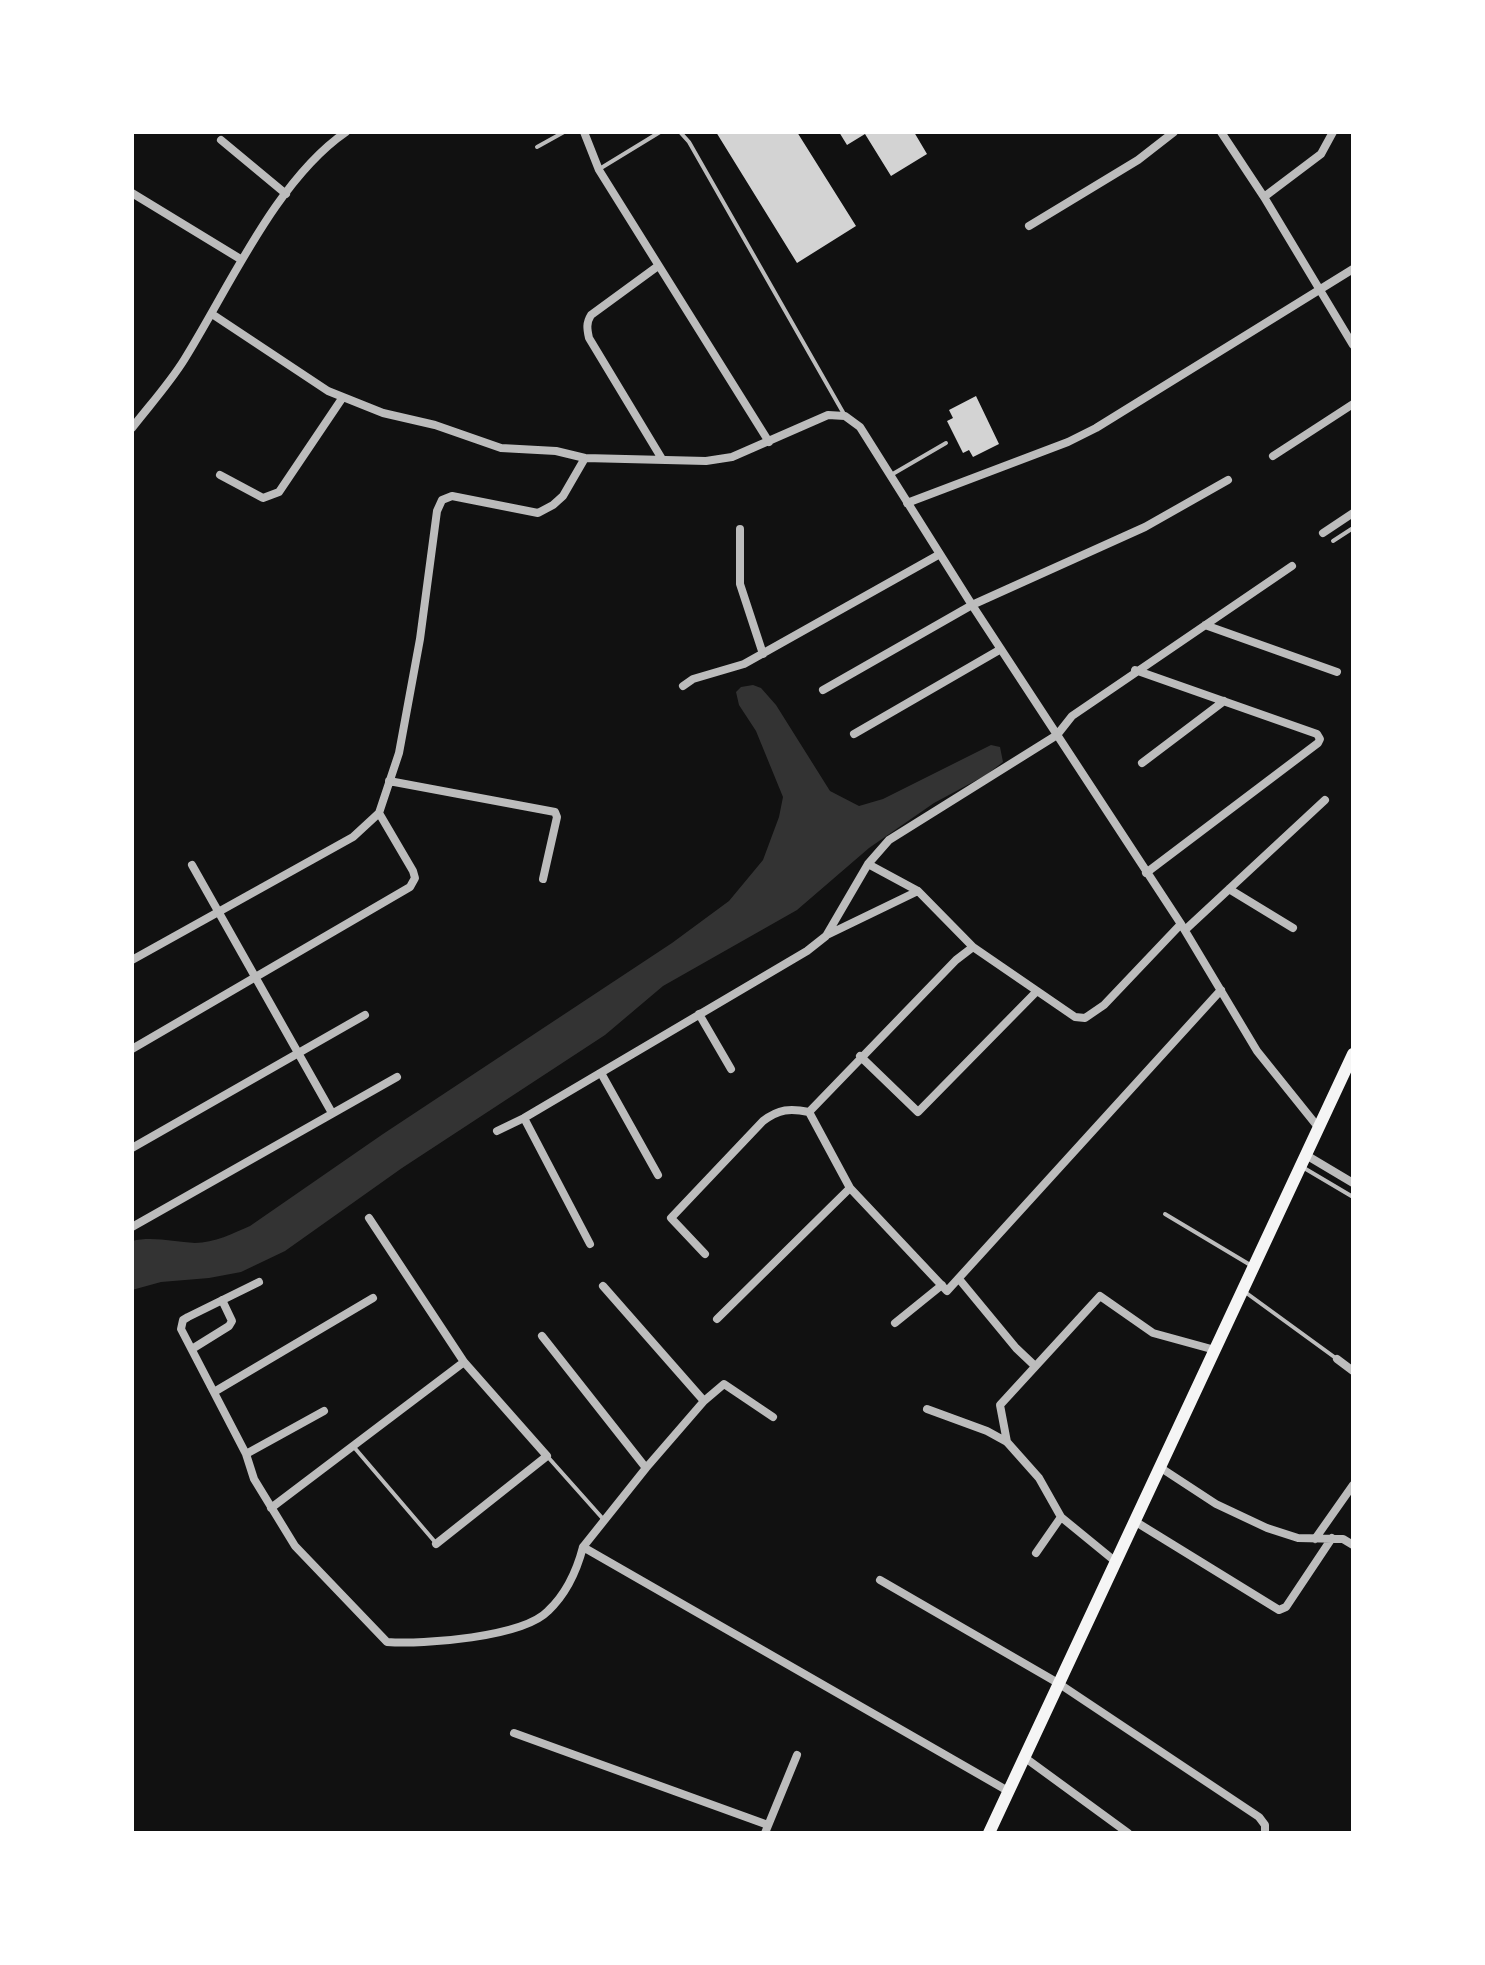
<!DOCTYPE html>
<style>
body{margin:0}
#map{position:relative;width:1485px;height:1965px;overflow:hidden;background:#111;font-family:"Varela Round",sans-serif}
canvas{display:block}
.frame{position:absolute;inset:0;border:134px solid #fff;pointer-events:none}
</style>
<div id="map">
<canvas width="1485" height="1965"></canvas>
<div class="frame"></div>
</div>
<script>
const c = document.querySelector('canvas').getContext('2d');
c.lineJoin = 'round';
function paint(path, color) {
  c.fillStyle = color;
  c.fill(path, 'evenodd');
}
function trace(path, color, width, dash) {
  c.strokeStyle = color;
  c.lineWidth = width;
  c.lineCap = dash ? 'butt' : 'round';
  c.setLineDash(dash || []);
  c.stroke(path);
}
const water = new Path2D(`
 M753,685l8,3 15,17 54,86 29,15 24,-7 108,-54 9,2 3,15 -17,13 -52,28 -65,45 -72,62 -134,76 -58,49 -203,133 -117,83 -44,21 -32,6 -48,4 -29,8v-49c21,-5 42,1 63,2 19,0 39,-10 55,-17l133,-92 289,-191 57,-42 34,-41 16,-43 4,-20 -27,-66 -17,-26 -3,-13 5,-5z`);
const building = new Path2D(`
 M716,132h81l59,94 -59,37z
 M839,132h75l13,22 -36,22 -26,-42 -18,11z
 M976,396l23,48 -26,13 -4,-7 -6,3 -16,-32 6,-3 -4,-8z`);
const service = new Path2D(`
 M680,132l9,10 155,272
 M537,147l27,-15
 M601,168l59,-36
 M891,475l55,-32
 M1333,541l20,-13
 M1304,1168l49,29
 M1165,1214l87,52
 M1245,1292l92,67
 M353,1446l82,96
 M547,1456l57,64`);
const minor = new Path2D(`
 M584,132l15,38 170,272
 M1221,132l43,65 89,148
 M221,140l65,54
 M132,193l110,67
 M1264,197l57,-43 12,-22
 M1029,226l109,-66 36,-28
 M658,266l-67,49c-5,8 -4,14 -2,23l73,121
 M212,314l116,77 55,22 52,12 66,23 55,3 29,7 121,3 26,-4 96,-42 17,1 15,11 112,178 209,319 76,127 61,76
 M132,428c17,-22 37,-44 52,-68 45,-72 92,-180 162,-228
 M1273,456l80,-52
 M220,475l43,23 16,-6 64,-95
 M907,503l161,-61 28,-14 257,-159
 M740,529v55l23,70
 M1323,533l30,-20
 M1205,625l132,47
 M1135,670l182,64 3,5 -2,4 -172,130
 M683,686l10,-7 51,-15 196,-110
 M823,690l149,-85 173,-78 83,-47
 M854,734l147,-85
 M1142,763l82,-62
 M389,781l166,31 2,5 -14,62
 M192,865l140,248
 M1229,889l64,39
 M918,891l55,56
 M1185,930l140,-130
 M827,935l91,-44 -50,-27
 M132,960l221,-123 26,-24 20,-60 21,-114 17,-128 5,-11 10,-4 86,17 15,-8 10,-9 22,-38
 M699,1014l32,55
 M132,1049l278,-162 5,-9 -2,-7 -34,-58
 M860,1056l58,56 119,-121
 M601,1073l57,102
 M524,1118l66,126
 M497,1131l27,-13 283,-167 19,-15 42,-72 21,-24 168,-105 15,-19 220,-150
 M132,1148l233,-133
 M1306,1155l47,28
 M850,1188l97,103 274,-301
 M369,1218l95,144 83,94 -111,88
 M132,1227l265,-150
 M705,1254l-34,-36 92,-97c16,-12 27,-13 46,-9l147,-152 17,-13 102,70 10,1 19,-13 77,-81
 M959,1279l57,69 19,18
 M259,1282l-71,35 -5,3 -2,9 65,125 8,25 41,67 92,96c36,3 136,-5 161,-31 18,-17 29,-41 35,-64l425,244
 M603,1286l101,115 20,-17 49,33
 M717,1319l133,-131 -41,-76
 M895,1323l47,-38
 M542,1336l104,132
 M192,1349l37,-23 3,-5 -10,-21
 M1337,1359l16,12
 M214,1392l159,-94
 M927,1409l60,22 20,11 32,36 22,39 55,45
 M1007,1442l-7,-37 100,-109 53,37 62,17
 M246,1454l78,-43
 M1161,1468l55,36 51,24 31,10 45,1 10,6
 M271,1508l193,-146
 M1136,1522l143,88 7,-3 46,-69
 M1315,1539l38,-54
 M583,1547l63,-79 58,-67
 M1036,1553l25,-36
 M880,1580l178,103 201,134 6,8v8
 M514,1733l254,92
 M1024,1757l104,76
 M765,1833l32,-78`);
const secondary = new Path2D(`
 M989,1833l364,-779`);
paint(water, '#333');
paint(building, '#d3d3d3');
trace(service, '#bcbcbc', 4);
trace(minor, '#bcbcbc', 8);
trace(secondary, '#f5f5f5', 12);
</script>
